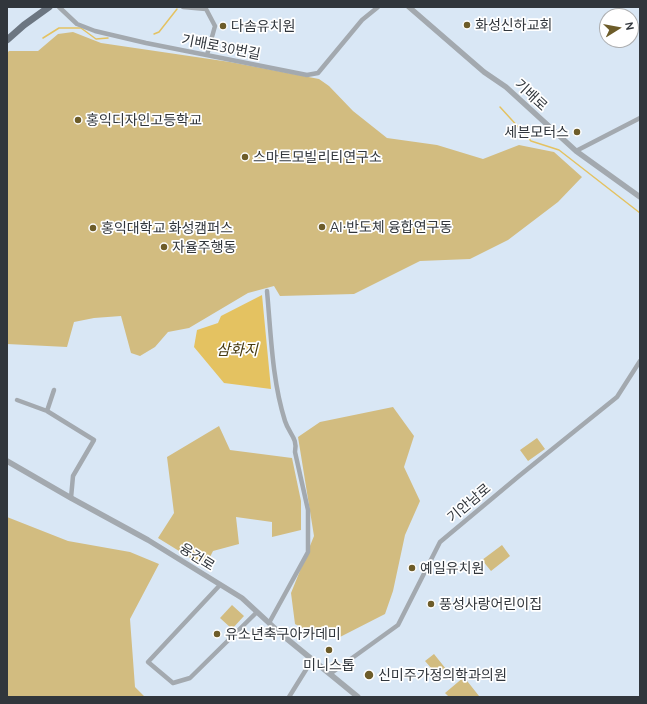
<!DOCTYPE html>
<meta charset="utf-8">
<style>
body{margin:0}
#map{position:relative;width:647px;height:704px;overflow:hidden;background:#d9e7f5;font-family:Ubuntu,sans-serif}
canvas{display:block}
.frame{position:absolute;inset:0;border:8px solid #31363c;pointer-events:none}
.north{position:absolute;left:599px;top:8px;width:40px;height:40px;box-sizing:border-box;background:#fff;border:1px solid #adafb1;border-radius:50%;rotate:79deg;font-size:11px;font-weight:700;line-height:16px;text-align:center;color:#31363c}
.north::after{content:'';display:block;margin:auto;width:14px;height:18px;background:#6d5c29;clip-path:polygon(50% 0,100% 100%,50% 72%,0 100%)}
</style>
<div id="map">
<canvas width="647" height="704"></canvas>
<div class="frame"></div>
<div class="north">N</div>
</div>
<script>
const c = document.querySelector('canvas').getContext('2d');
c.lineJoin = 'round';
function paint(path, color) {
  c.fillStyle = color;
  c.fill(path, 'evenodd');
}
function trace(path, color, width, dash) {
  c.strokeStyle = color;
  c.lineWidth = width;
  c.lineCap = dash ? 'butt' : 'round';
  c.setLineDash(dash || []);
  c.stroke(path);
}
function write(font, color, halo, rows, align = 'center') {
  c.font = font + ' Ubuntu,"Noto Sans KR",sans-serif';
  c.lineWidth = 3.5;
  c.setLineDash([]);
  c.textBaseline = 'middle';
  c.strokeStyle = halo;
  c.fillStyle = color;
  for (const [text, x, y, turn = 0] of rows) {
    c.save();
    c.translate(x, y);
    c.rotate((+turn || 0) * Math.PI / 180);
    c.textAlign = isNaN(turn) ? turn : align;
    if (halo) c.strokeText(text, 0, 0);
    c.fillText(text, 0, 0);
    c.restore();
  }
}
const green = new Path2D(`
 M73,32l28,11 129,19 89,17 10,7 24,25 34,27 50,7 46,14 36,-14 35,7 28,25 -24,25 -50,38 -38,19 -50,2 -66,33 -74,2 -6,-10 -26,7 -59,35 -21,4 -13,15 -15,9 -9,-3 -10,-37 -27,2 -20,4 -7,25 -60,-3v-291l2,-2h29l20,-17z
 M393,407l21,29 -10,31 16,34 -15,34 -12,56 -8,23 -45,23 -19,1 -26,-14 -4,-31 23,-57 -16,-99 22,-15z
 M219,426l11,24 62,8 9,43v29l-29,7v-15l-36,-5 3,27 -26,7 -8,16 -47,-29 16,-25 -7,-56z
 M537,438l8,11 -17,12 -8,-11z
 M7,517l61,24 62,11 29,12 -29,55 5,68 10,10h-138z
 M502,545l8,11 -19,15 -9,-11z
 M232,605l12,11 -12,13 -12,-11z
 M434,654l12,15 -8,7 -13,-15z
 M464,677l15,19 -2,1h-28l-4,-4z`);
const water = new Path2D(`
 M262,295l9,94 -47,-6 -30,-36 3,-17 21,-7 3,-7z`);
const stream = new Path2D(`
 M154,34l5,-2 18,-23
 M43,38l16,-10h22l15,11 12,-1
 M500,107l31,34 28,9 81,63`);
const minor = new Path2D(`
 M59,7l18,17 18,7 51,12 161,32 11,-2 44,-53 16,-13
 M183,7l23,2 9,17 -8,29
 M576,151l64,-33
 M267,291c4,43 5,89 18,130 4,13 13,17 10,31l13,58v42l-39,71
 M17,400l30,11 47,29 -21,36 -2,22
 M47,411l7,-21
 M220,585l-72,77 25,21 17,-5 67,-66
 M330,674l68,-49 42,-83 79,-66 98,-79 23,-36
 M289,697l23,-37`);
const tertiary = new Path2D(`
 M409,7l75,65 22,15 70,64 64,46
 M7,461l64,37 77,42 94,58 39,36 77,63`);
const primary = new Path2D(`
 M7,40l17,-15 25,-18`);
const markers = [
 [467,25,4,"#6d5c29"],
 [223,26,4,"#6d5c29"],
 [78,120,4,"#6d5c29"],
 [577,132,4,"#6d5c29"],
 [245,157,4,"#6d5c29"],
 [322,227,4,"#6d5c29"],
 [93,228,4,"#6d5c29"],
 [164,247,4,"#6d5c29"],
 [412,568,4,"#6d5c29"],
 [431,604,4,"#6d5c29"],
 [217,634,4,"#6d5c29"],
 [329,650,4,"#6d5c29"],
 [369,675,5,"#6d5c29"]
];
const poiNames = [
 ["화성신하교회",475,25],
 ["다솜유치원",231,26],
 ["홍익디자인고등학교",86,120],
 ["세븐모터스",569,132,"right"],
 ["스마트모빌리티연구소",253,157],
 ["AI·반도체 융합연구동",330,227],
 ["홍익대학교 화성캠퍼스",101,228],
 ["자율주행동",172,247],
 ["예일유치원",420,568],
 ["풍성사랑어린이집",439,604],
 ["유소년축구아카데미",225,634],
 ["미니스톱",329,665,"center"],
 ["신미주가정의학과의원",378,675]
];
const streetNames = [
 ["기배로30번길",221,47,11],
 ["기배로",531,95,43],
 ["기안남로",469,503,-40],
 ["융건로",197,557,32]
];
const waterNames = [
 ["삼화지",237,350]
];
paint(green, '#d2bc80');
paint(water, '#e4c261');
trace(stream, '#e4c261', 1.5);
trace(minor, '#a3a9af', 4.5);
trace(tertiary, '#a3a9af', 5.5);
trace(primary, '#6c7681', 7);
for (const [x, y, r, color] of markers) {
  const dot = new Path2D();
  dot.arc(x, y, r, 0, 2 * Math.PI);
  c.fillStyle = color;
  c.fill(dot);
  trace(dot, '#fff', 1.5);
}
write('14px', '#31363c', '#fff', poiNames, 'left');
write('14px', '#31363c', '#fff', streetNames);
write('italic 15px', '#46390f', '#fff', waterNames);
</script>
